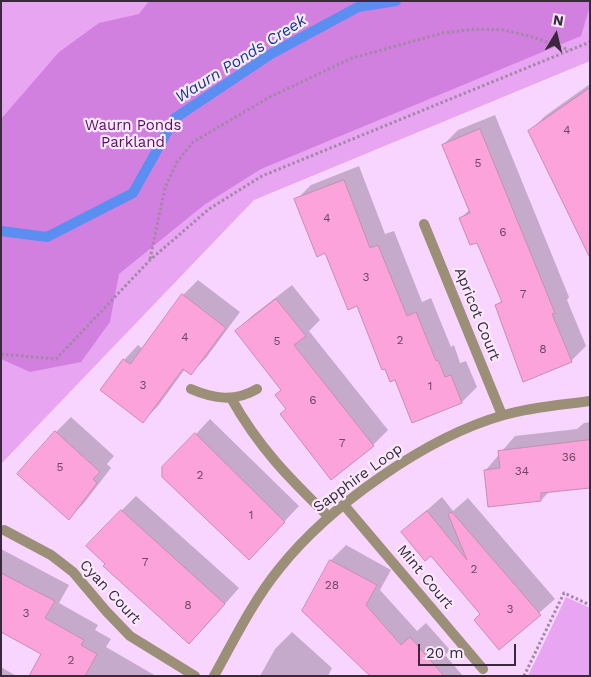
<!DOCTYPE html>
<style>
body{margin:0}
#map{position:relative;width:591px;height:677px;overflow:hidden;background:#f8d5fe;font-family:"Work Sans",sans-serif}
canvas{display:block}
.frame{position:absolute;inset:0;border:2px solid #3a283c;pointer-events:none}
.north{position:absolute;left:531px;top:10px;width:50px;height:50px;-webkit-text-stroke:4px #fbe9fe;paint-order:stroke;rotate:9deg;font-size:14px;font-weight:700;line-height:20px;text-align:center;color:#3a283c}
.north::after{content:'';display:block;margin:auto;width:18px;height:22px;background:#3a283c;clip-path:polygon(50% 0,100% 100%,50% 72%,0 100%)}
.scale{position:absolute;left:418px;top:644px;width:98px;height:22px;box-sizing:border-box;border:2px solid #3a283c;border-top:0;padding-left:6px;font-size:15px;line-height:18px;white-space:nowrap;color:#3a283c;-webkit-text-stroke:4px #fbe9fe;paint-order:stroke}
</style>
<div id="map">
<canvas width="591" height="677"></canvas>
<div class="frame"></div>
<div class="north">N</div>
<div class="scale">20 m</div>
</div>
<script>
const c = document.querySelector('canvas').getContext('2d');
c.lineJoin = 'round';
function paint(path, color) {
  c.fillStyle = color;
  c.fill(path, 'evenodd');
}
function trace(path, color, width, dash) {
  c.strokeStyle = color;
  c.lineWidth = width;
  c.lineCap = dash ? 'butt' : 'round';
  c.setLineDash(dash || []);
  c.stroke(path);
}
function write(font, color, halo, rows, align = 'center') {
  c.font = font + ' "Work Sans",sans-serif';
  c.lineWidth = 4.5;
  c.setLineDash([]);
  c.textBaseline = 'middle';
  c.strokeStyle = halo;
  c.fillStyle = color;
  for (const [text, x, y, turn = 0] of rows) {
    c.save();
    c.translate(x, y);
    c.rotate((+turn || 0) * Math.PI / 180);
    c.textAlign = isNaN(turn) ? turn : align;
    if (halo) c.strokeText(text, 0, 0);
    c.fillText(text, 0, 0);
    c.restore();
  }
}
const green = new Path2D(`
 M1,1h589v60l-336,139 -253,264z
 M566,597l24,11v68h-62z`);
const forest = new Path2D(`
 M149,1h441v5l-9,30 -320,133 -57,36 -85,69 -9,48 -29,40 -51,10 -29,-13v-240l58,-67 40,-29 40,-9z`);
const shadow = new Path2D(`
 M590,84v171l-60,-124 15,-15z
 M495,115l74,182 -2,3 19,46 -15,15 -75,-55 6,-6 -25,-59 -16,-23 9,-9 -27,-64 15,-15z
 M359,166l26,68 9,-3 28,71 9,-4 20,49 3,-2 6,18 6,-2 11,26 -15,15 -50,19 -17,-42 -37,-74 -62,-105 15,-15z
 M198,280l42,32 -34,46 -15,15 -6,-4 -27,37 -15,15 -19,-61 14,-15 5,4 40,-54z
 M292,285l28,35 -11,11 79,99 -15,15 -41,33 -45,-70 -5,-19 -45,-58 15,-15z
 M71,417l43,39 -7,8 4,4 -27,35 -15,15 -13,-86z
 M210,419l89,87 -35,37 -68,-109z
 M590,422v65l-40,4 -9,9 -56,-29 30,-35 62,-7 7,-6z
 M136,496l103,92 -35,40 -97,-65 14,-52z
 M442,497l11,14 15,-13 87,101 -56,49 -18,-34 -50,-60 -29,-22z
 M346,545l45,25 -11,20 37,41 9,-8 24,27 -5,5 18,21h-90l-69,-65 27,-51z
 M1,549l68,36 -10,18 39,22 -3,5 16,9 -5,8 50,29h-118l5,-23 -42,-22z
 M292,632l40,36 -4,8h-68l15,-27z
 M1,667l15,9h-15z`);
const stream = new Path2D(`
 M1,231l46,6 86,-44 42,-75 96,-64 87,-47 38,-6`);
const building = new Path2D(`
 M590,88v170l-62,-127z
 M480,129l75,184 -3,1 20,48 -49,20 -28,-77 7,-3 -25,-59 -7,2 -11,-27 11,-5 -28,-68z
 M344,180l26,68 8,-3 29,71 9,-4 20,49 2,-1 7,17 6,-2 11,28 -50,20 -17,-43 -5,2 -5,-13 -3,1 -25,-64 -9,4 -23,-57 -8,4 -23,-58z
 M182,294l44,34 -35,47 -8,-6 -40,54 -43,-33 23,-31 7,5z
 M276,299l30,37 -12,9 80,101 -43,34 -51,-66 6,-5 -11,-14 6,-5 -46,-59z
 M55,431l45,41 -7,7 4,4 -28,37 -52,-46z
 M195,433l90,89 -36,38 -87,-83v-10z
 M590,440v48l-49,5v8l-53,6 -4,-37 16,-2 -2,-17z
 M121,510l104,94 -36,40 -86,-78 2,-2 -19,-18z
 M427,511l40,49 -19,-46 4,-2 89,103 -42,35 -25,-30 6,-6 -49,-58 -6,5 -24,-29z
 M330,560l47,25 -11,20 35,40 9,-8 34,39h-74l-68,-65z
 M1,573l54,28 -10,17 39,22 -3,5 16,9 -12,22h-56l12,-22 -40,-22z`);
const path = new Path2D(`
 M150,259l15,-71 12,-26 16,-20 75,-44 84,-40 91,-25 32,-4 29,1 29,7 36,13
 M1,354l55,5 94,-99 59,-51 53,-33 328,-134
 M524,676l40,-83 26,12`);
const minor = new Path2D(`
 M424,224l78,191
 M191,389c23,10 44,13 66,0
 M231,398c28,50 58,80 98,119
 M344,505l139,164
 M4,530l47,25 22,17 33,39 24,25 65,40
 M214,676c20,-36 39,-75 65,-107 50,-63 147,-132 225,-154 27,-8 57,-10 86,-14`);
const numberNames = [
 ["4",567,130],
 ["5",478,163],
 ["4",327,218],
 ["6",503,232],
 ["3",366,277],
 ["7",523,294],
 ["4",185,337],
 ["2",400,340],
 ["5",277,341],
 ["8",543,349],
 ["3",143,385],
 ["1",430,386],
 ["6",313,400],
 ["7",342,443],
 ["36",569,457],
 ["5",60,467],
 ["34",522,471],
 ["2",200,475],
 ["1",251,515],
 ["7",145,562],
 ["2",474,569],
 ["28",332,585],
 ["8",188,605],
 ["3",510,609],
 ["3",26,613],
 ["2",71,660]
];
const parkNames = [
 ["Waurn Ponds",133,126],
 ["Parkland",133,143]
];
const streetNames = [
 ["Apricot Court",477,314,68],
 ["Sapphire Loop",358,478,-36],
 ["Mint Court",425,577,50],
 ["Cyan Court",110,592,47]
];
const waterNames = [
 ["Waurn Ponds Creek",241,59,-32]
];
paint(green, '#e8a6f2');
paint(forest, '#d280df');
paint(shadow, '#0003');
trace(stream, '#5a8ef1', 10);
paint(building, '#fda3dc');
trace(building, '#c68db0', 1);
trace(path, '#a387a7', 3, [2.5, 2.5]);
trace(minor, '#9c8f77', 10);
write('12px', '#6b4764', null, numberNames);
write('15px', '#5b0d66', '#fbe9fe', parkNames);
write('15px', '#3a283c', '#fbe9fe', streetNames);
write('italic 16px', '#0e3990', '#fbe9fe', waterNames);
</script>
